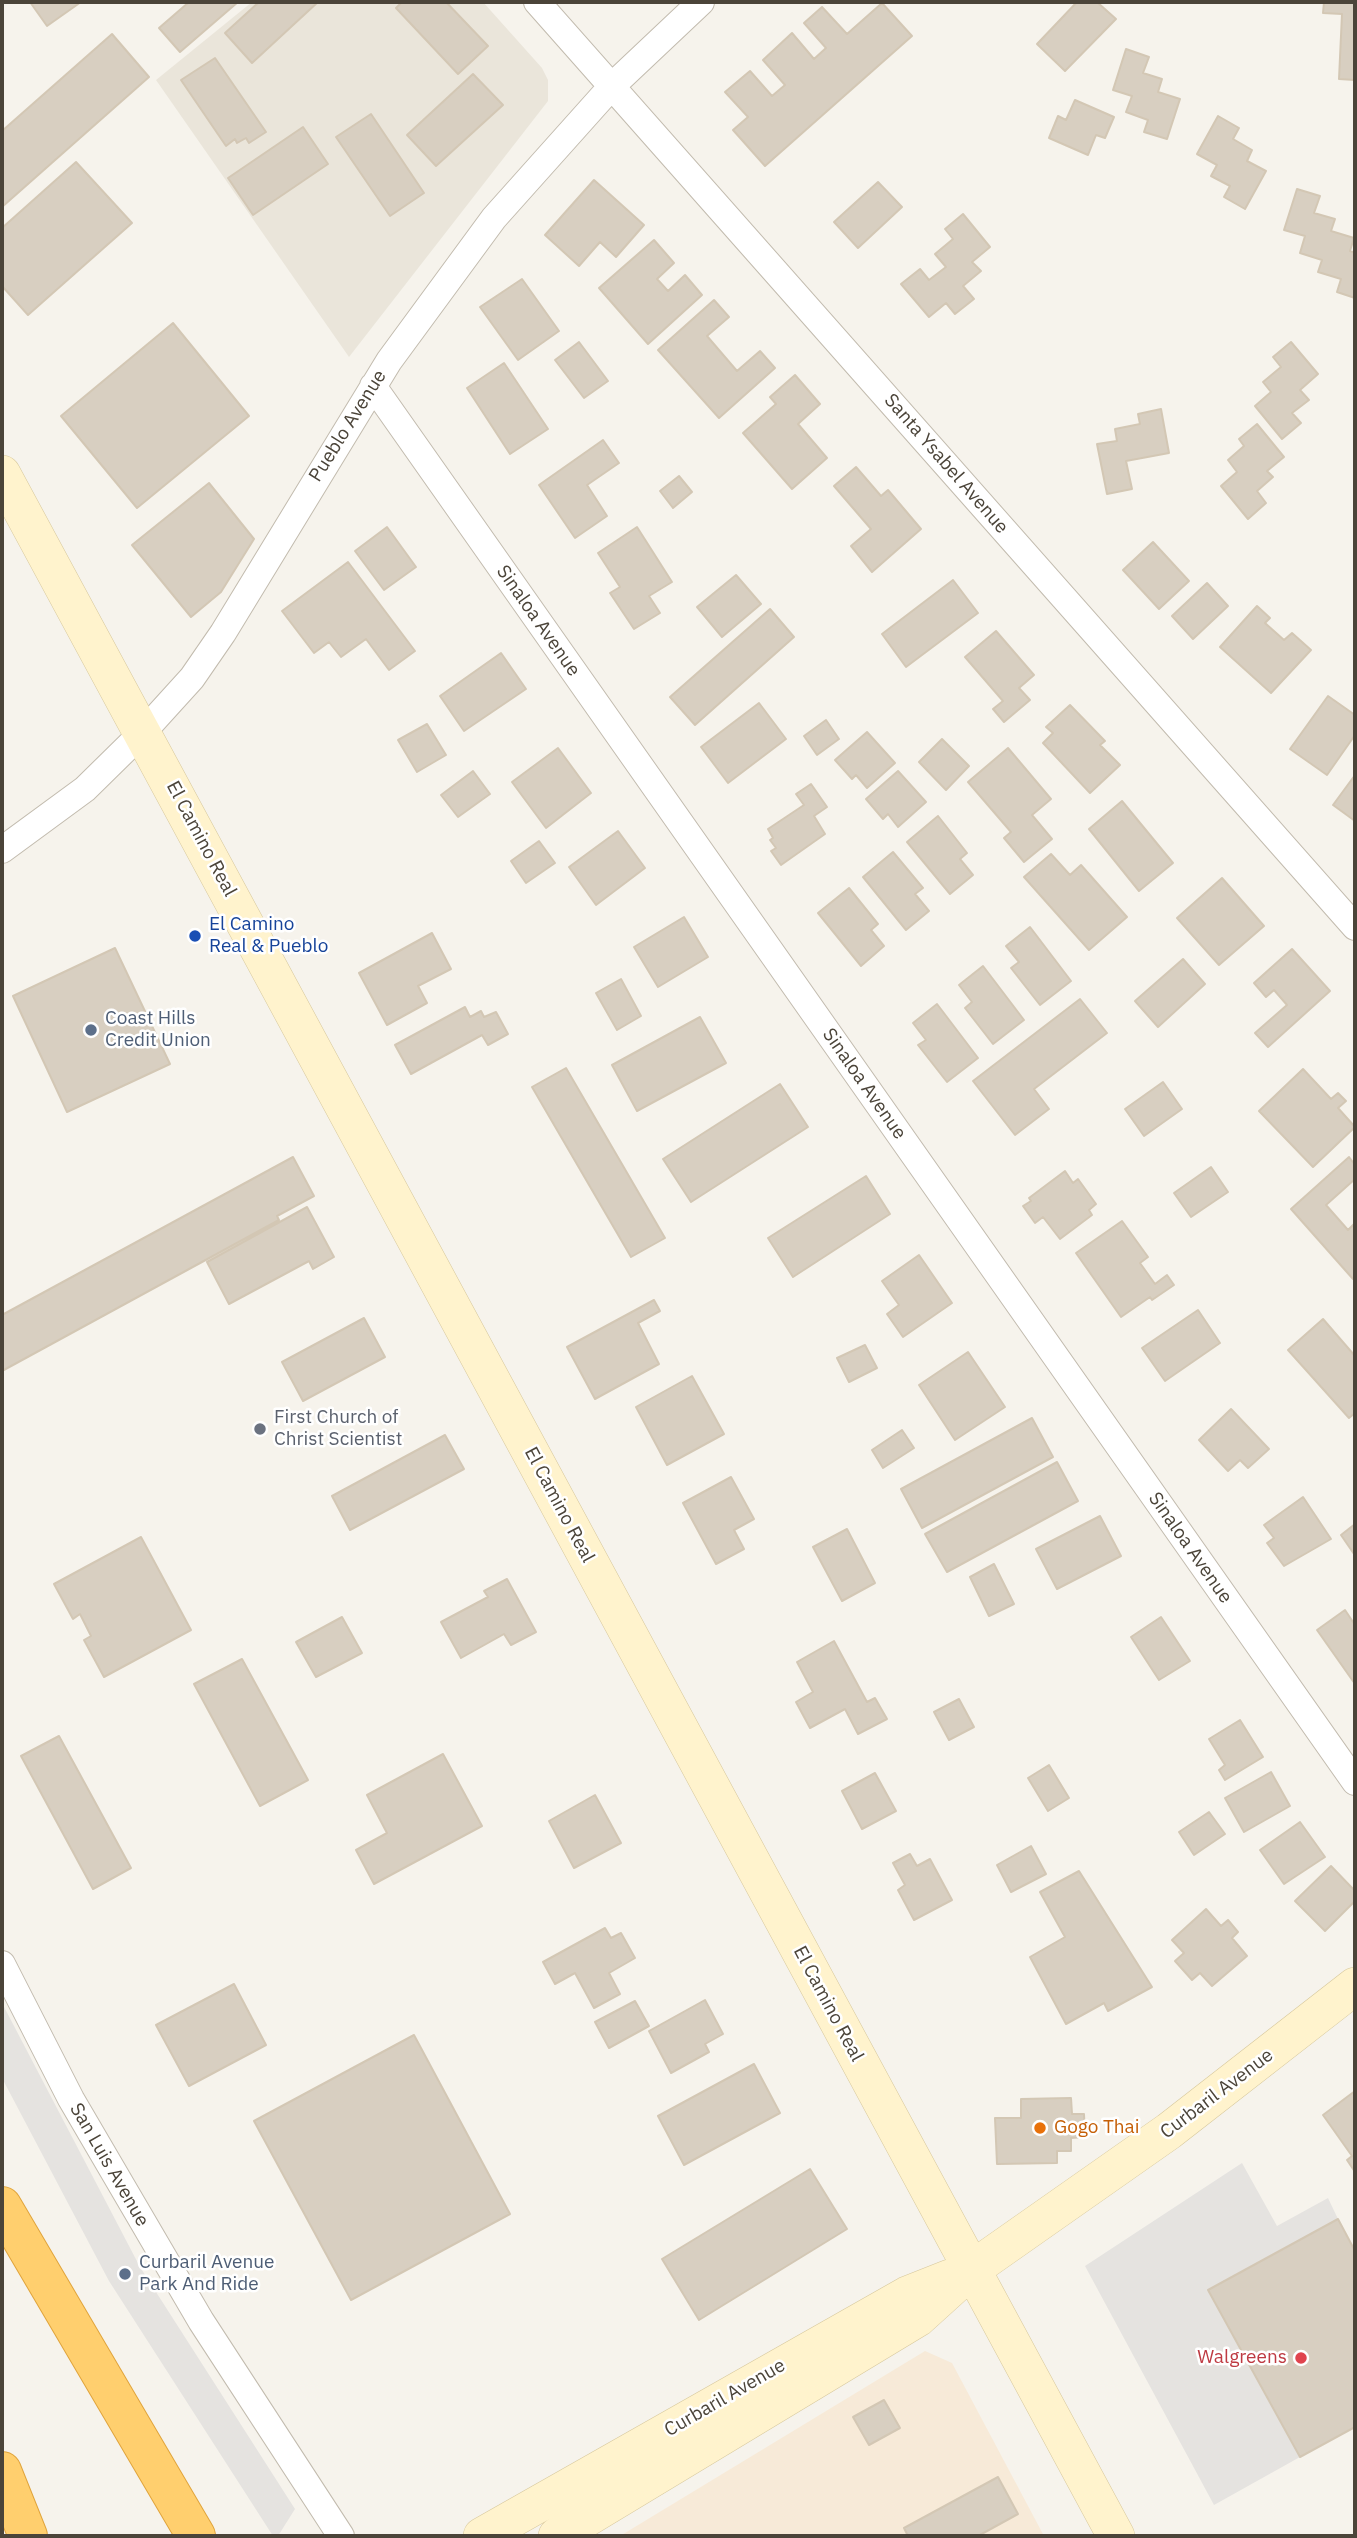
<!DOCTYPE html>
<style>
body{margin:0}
#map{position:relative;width:1357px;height:2538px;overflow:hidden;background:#f6f3ec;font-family:"IBM Plex Sans",sans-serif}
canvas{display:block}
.frame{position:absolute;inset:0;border:4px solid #4b4439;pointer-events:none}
</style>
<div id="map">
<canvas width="1357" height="2538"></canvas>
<div class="frame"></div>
</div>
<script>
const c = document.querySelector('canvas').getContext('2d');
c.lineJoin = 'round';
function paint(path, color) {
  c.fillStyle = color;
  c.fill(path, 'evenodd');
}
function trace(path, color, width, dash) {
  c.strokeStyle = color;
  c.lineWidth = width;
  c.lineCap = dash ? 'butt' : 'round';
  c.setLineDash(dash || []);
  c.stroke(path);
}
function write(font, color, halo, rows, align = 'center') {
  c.font = font + ' "IBM Plex Sans",sans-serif';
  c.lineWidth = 5;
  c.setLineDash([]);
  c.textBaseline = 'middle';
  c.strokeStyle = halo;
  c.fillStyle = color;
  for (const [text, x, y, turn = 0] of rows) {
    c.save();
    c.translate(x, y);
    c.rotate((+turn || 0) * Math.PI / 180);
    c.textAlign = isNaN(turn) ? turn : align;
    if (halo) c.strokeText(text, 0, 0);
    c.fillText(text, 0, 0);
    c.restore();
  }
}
const residential = new Path2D(`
 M252,2h231l59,66 6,12v21l-199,256 -193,-277z`);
const commercial = new Path2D(`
 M925,2351l27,12 92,173h-424z`);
const parking = new Path2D(`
 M2,2003l138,264 155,242 -17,27h-5l-164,-255 -107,-203z
 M1242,2163l35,63 51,-28 10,21 -38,238 -86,48 -129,-239z`);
const building = new Path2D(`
 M30,2h51l-34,24z
 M189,2h49l-58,50 -21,-24z
 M259,2h59l-66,61 -27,-30z
 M402,2h44l42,44 -30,28 -62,-66z
 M1077,2h20l19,17 -51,52 -28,-27z
 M1324,2h31v78l-16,-1 3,-65 -19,-1z
 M882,3l30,33 -147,130 -32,-36 15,-13 -23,-25 25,-21 22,25 13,-11 -22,-25 29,-27 22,26 12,-11 -22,-25 18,-16 25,27z
 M112,34l37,43 -147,130v-76z
 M1126,49l23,8 -6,16 19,6 -4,13 22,7 -13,40 -23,-7 4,-12 -22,-8 6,-16 -19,-6z
 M215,58l51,74 -17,11 -3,-5 -9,5 -2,-4 -9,7 -45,-66z
 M473,74l30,31 -67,61 -29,-31z
 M1075,100l39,17 -9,21 -9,-3 -8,20 -39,-17 9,-22 8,4z
 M371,114l53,79 -34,23 -54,-79z
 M1218,116l21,12 -6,11 19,11 -5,11 19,10 -21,38 -21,-12 6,-11 -19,-10 6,-11 -20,-11z
 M303,127l25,37 -75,51 -25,-37z
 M76,162l56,61 -104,92 -26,-29v-58z
 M594,180l50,45 -28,32 -16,-15 -21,24 -34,-31z
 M878,182l24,25 -44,41 -24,-26z
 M1297,189l23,7 -6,17 21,6 -4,12 23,7 -4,13 5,2v45l-18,-6 4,-13 -23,-7 4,-12 -22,-7 5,-17 -21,-6z
 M963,214l27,33 -18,15 9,9 -18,15 11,13 -19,15 -9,-11 -17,14 -28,-33 19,-15 9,11 17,-13 -11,-13 18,-15 -8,-10z
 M654,240l20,23 -17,16 11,12 17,-16 17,20 -54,49 -49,-56z
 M522,279l37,52 -41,29 -38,-53z
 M714,300l15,17 -22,19 30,35 23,-20 15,17 -56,50 -61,-68z
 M173,323l76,93 -112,92 -76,-92z
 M579,342l29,39 -24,17 -29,-38z
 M1291,342l27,32 -18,16 9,10 -17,13 9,10 -19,16 -27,-33 16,-14 -8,-10 18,-15 -8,-10z
 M504,363l44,66 -38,25 -43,-66z
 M795,375l25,29 -22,20 29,34 -35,31 -49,-56 33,-29 -6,-7z
 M1161,409l8,44 -43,8 6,28 -25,5 -10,-50 20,-3 -2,-12 25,-5 -2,-10z
 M1257,424l27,33 -17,14 6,6 -16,14 9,12 -18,16 -27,-33 16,-14 -9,-12 16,-14 -5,-7z
 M603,440l16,23 -32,22 20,31 -32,22 -36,-53z
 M856,467l25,29 7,-6 33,39 -49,43 -21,-26 20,-17 -37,-43z
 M679,476l13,16 -19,16 -13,-17z
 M209,483l45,56 -33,53 -30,25 -59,-72z
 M387,527l29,40 -32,23 -29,-39z
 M637,527l35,55 -23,14 11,17 -26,16 -24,-36 10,-6 -22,-34z
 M1153,542l36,39 -30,28 -36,-39z
 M348,562l67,89 -26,19 -23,-31 -25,18 -12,-15 -15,11 -32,-42z
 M736,575l25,29 -39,33 -25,-30z
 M953,580l25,33 -72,54 -24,-33z
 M1207,583l21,23 -35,33 -21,-23z
 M1257,606l13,12 -5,5 19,17 8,-7 19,17 -40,43 -51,-46z
 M770,609l24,28 -99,88 -25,-28z
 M996,631l38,44 -15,13 11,12 -26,22 -11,-13 10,-8 -38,-44z
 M501,653l25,36 -62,42 -24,-35z
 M1328,696l27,19v20l-28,40 -37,-26z
 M759,703l27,36 -58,44 -27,-36z
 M1070,705l35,36 -5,4 20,20 -30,28 -47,-50 10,-10 -7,-6z
 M826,720l13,19 -22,16 -13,-19z
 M427,724l19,31 -29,17 -19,-32z
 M867,732l28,31 -28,25 -11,-13 -4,4 -17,-19z
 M942,739l27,27 -23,24 -27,-28z
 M558,748l33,45 -45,35 -34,-46z
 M1008,748l43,51 -19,16 20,24 -28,23 -20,-24 7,-6 -43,-50z
 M473,771l17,23 -32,23 -17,-22z
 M898,771l28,31 -28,25 -10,-13 -5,5 -17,-20z
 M1355,775v46l-22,-16z
 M811,784l16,23 -13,9 11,18 -44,31 -10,-14 5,-3 -6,-8 3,-2 -5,-9 36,-24 -8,-11z
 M1122,801l51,62 -34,28 -50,-62z
 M938,816l29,37 -7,6 13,16 -23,19 -43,-52z
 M618,831l27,37 -49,37 -27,-38z
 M539,841l16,22 -29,20 -15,-22z
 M893,852l30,36 -8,6 14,17 -23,19 -43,-53z
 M1051,854l19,21 11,-10 46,52 -38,33 -65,-73z
 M1222,878l42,48 -45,39 -42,-47z
 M849,888l29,36 -7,6 13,16 -23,20 -43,-53z
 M684,917l24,40 -50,30 -24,-40z
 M1030,927l41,54 -31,24 -29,-37 8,-6 -13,-16z
 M432,933l19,36 -33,17 9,17 -40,22 -28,-52z
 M115,948l55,116 -103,48 -54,-116z
 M1292,949l38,42 -62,56 -13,-14 32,-28 -13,-15 -8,7 -12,-14z
 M1183,959l22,25 -47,43 -23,-26z
 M983,966l41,54 -31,24 -28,-36 7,-6 -13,-17z
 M621,979l20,37 -24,14 -21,-37z
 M1080,999l27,34 -73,56 15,20 -34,26 -42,-54z
 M937,1004l41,54 -31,24 -29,-37 8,-5 -13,-17z
 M465,1007l5,10 11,-6 3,6 12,-5 12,22 -20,11 -6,-10 -71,39 -16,-29z
 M700,1017l26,46 -89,48 -25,-46z
 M566,1068l99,170 -34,19 -99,-170z
 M1303,1069l28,30 7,-6 8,8 -8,7 17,19 -42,40 -54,-56z
 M1163,1082l19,27 -38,27 -19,-27z
 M780,1084l28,43 -117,75 -28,-43z
 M293,1157l21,39 -37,20 2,4 -277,151v-56z
 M1349,1157l6,8v14l-29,26 22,25 7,-7v53l-2,3 -62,-70z
 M1211,1167l17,25 -37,25 -17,-24z
 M1065,1171l8,12 5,-4 18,25 -7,6 3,5 -32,24 -17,-22 -8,6 -12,-17 8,-5 -2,-3z
 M866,1176l24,38 -97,63 -25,-39z
 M307,1207l27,50 -21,12 -4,-8 -80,43 -22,-42z
 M1122,1221l26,36 -8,6 15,21 12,-9 7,10 -22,15 -2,-3 -29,20 -45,-64z
 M919,1255l33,48 -49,34 -16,-23 12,-9 -17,-24z
 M654,1300l6,11 -22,12 21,41 -64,35 -28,-52z
 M1198,1310l22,33 -55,38 -23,-33z
 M364,1318l21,39 -82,44 -21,-39z
 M1323,1319l32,37v57l-6,5 -61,-68z
 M865,1345l12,23 -28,14 -12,-24z
 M968,1352l37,55 -50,33 -36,-55z
 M692,1376l32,58 -57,31 -31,-58z
 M1231,1409l38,40 -21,19 -8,-8 -12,11 -29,-31z
 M1032,1418l21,39 -131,71 -21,-39z
 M902,1430l12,18 -31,20 -11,-18z
 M445,1435l19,34 -114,61 -18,-34z
 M1057,1462l21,39 -131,71 -22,-38z
 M731,1477l23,42 -20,11 10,19 -28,15 -33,-61z
 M1303,1497l28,42 -47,27 -17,-23 7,-5 -10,-13z
 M1100,1516l21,40 -64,33 -21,-40z
 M1355,1524v29l-1,1 -13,-19z
 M847,1529l28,54 -33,18 -29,-54z
 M141,1537l50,93 -87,47 -20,-37 7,-4 -11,-22 -7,5 -19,-35z
 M994,1564l20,40 -25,12 -19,-39z
 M507,1579l29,53 -25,13 -7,-11 -43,24 -20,-36 47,-25 -4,-6z
 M1345,1610l10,15v59l-38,-54z
 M342,1617l20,36 -46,24 -20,-35z
 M1161,1617l29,44 -31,19 -28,-43z
 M834,1641l33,61 8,-4 12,21 -29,15 -13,-25 -35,19 -14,-26 17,-10 -16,-30z
 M242,1659l66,121 -48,26 -66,-122z
 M959,1699l15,28 -25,13 -15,-28z
 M1240,1720l23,37 -38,23 -6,-10 6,-5 -16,-26z
 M59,1736l72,132 -38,21 -72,-133z
 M443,1754l39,72 -108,58 -18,-34 31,-17 -20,-38z
 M1049,1765l20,33 -21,13 -20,-33z
 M1271,1772l19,34 -46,26 -19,-34z
 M875,1773l21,38 -34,18 -20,-38z
 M595,1795l26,48 -47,25 -25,-47z
 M1209,1812l16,22 -31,21 -15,-23z
 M1300,1822l25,35 -41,27 -24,-34z
 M1031,1846l15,28 -35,18 -14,-27z
 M910,1854l7,12 13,-7 22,41 -38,20 -16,-30 7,-5 -12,-22z
 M1331,1866l24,25v10l-30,30 -30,-30z
 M1079,1871l73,116 -44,24 -4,-8 -38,21 -36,-67 35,-20 -25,-45z
 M1206,1909l15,17 7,-6 10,12 -6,6 15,18 -35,30 -12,-13 -8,7 -17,-19 9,-8 -12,-13z
 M605,1928l6,10 10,-5 14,25 -26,15 11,21 -26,14 -19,-35 -20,11 -12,-22z
 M234,1984l32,61 -77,41 -33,-61z
 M705,2000l18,34 -18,10 4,8 -38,21 -22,-42z
 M635,2001l14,25 -40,22 -14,-26z
 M414,2035l96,179 -159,86 -97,-179z
 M754,2064l26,49 -96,52 -26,-49z
 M1355,2091v81l-8,-12 5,-4 -29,-41z
 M1071,2098l1,16h12l1,23 -14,1v13h-14v12l-60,1 -2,-46h26v-19z
 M810,2169l37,60 -148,91 -37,-61z
 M1338,2219l17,32v176l-55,30 -92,-167z
 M884,2400l16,28 -31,17 -16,-28z
 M998,2477l20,37 -40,22h-70l-4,-8z`);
const street = new Path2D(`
 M537,2l818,925
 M373,386l982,1396
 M2,850l83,-61 58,-57 49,-54 31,-45 166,-272 105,-143 118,-132 89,-84
 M2,1964l69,135 130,222 140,215`);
const secondary = new Path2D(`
 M2,474l1114,2062
 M482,2536l425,-241 43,-17
 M557,2536l361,-218 53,-48 198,-139 186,-145`);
const highway = new Path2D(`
 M2,2206l194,330
 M2,2471l26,65`);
const markers = [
 [195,936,7,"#1a4fb4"],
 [91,1030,7,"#5c6f8a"],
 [260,1429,7,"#6b7280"],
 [1040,2128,7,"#e8710a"],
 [125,2274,7,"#5c6f8a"],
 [1301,2358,7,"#e0444e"]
];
const streetNames = [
 ["Pueblo Avenue",348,426,-58],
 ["Santa Ysabel Avenue",946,464,49],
 ["Sinaloa Avenue",538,621,55],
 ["El Camino Real",201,839,62],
 ["Sinaloa Avenue",864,1084,55],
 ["El Camino Real",559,1505,62],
 ["Sinaloa Avenue",1190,1548,55],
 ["El Camino Real",828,2004,62],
 ["Curbaril Avenue",1217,2094,-37],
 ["San Luis Avenue",109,2165,60],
 ["Curbaril Avenue",725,2398,-30]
];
const transitNames = [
 ["El Camino",209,925],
 ["Real & Pueblo",209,947]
];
const serviceNames = [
 ["Coast Hills",105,1019],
 ["Credit Union",105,1041],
 ["Curbaril Avenue",139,2263],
 ["Park And Ride",139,2285]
];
const worshipNames = [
 ["First Church of",274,1418],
 ["Christ Scientist",274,1440]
];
const foodNames = [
 ["Gogo Thai",1054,2128]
];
const healthNames = [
 ["Walgreens",1287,2358]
];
paint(residential, '#eae5da');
paint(commercial, '#f7ead8');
paint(parking, '#e5e3e0');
paint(building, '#d8cfc1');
trace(building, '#d3c7b4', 2);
trace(street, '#c2bbae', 28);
trace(secondary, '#d6c79b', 38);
trace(highway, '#e0a43c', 40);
trace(street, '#fff', 26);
trace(secondary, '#fff3cd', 37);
trace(highway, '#ffcf6e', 38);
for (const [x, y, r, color] of markers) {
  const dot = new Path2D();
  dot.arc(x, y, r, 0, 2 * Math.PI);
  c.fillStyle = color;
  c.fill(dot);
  trace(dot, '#fff', 2.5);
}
write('19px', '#4b4439', '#fff', streetNames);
write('19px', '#164399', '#fff', transitNames, 'left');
write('19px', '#4e5e75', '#fff', serviceNames, 'left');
write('19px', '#5b616d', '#fff', worshipNames, 'left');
write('19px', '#c56008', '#fff', foodNames, 'left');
write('19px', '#be3a42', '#fff', healthNames, 'right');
</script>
